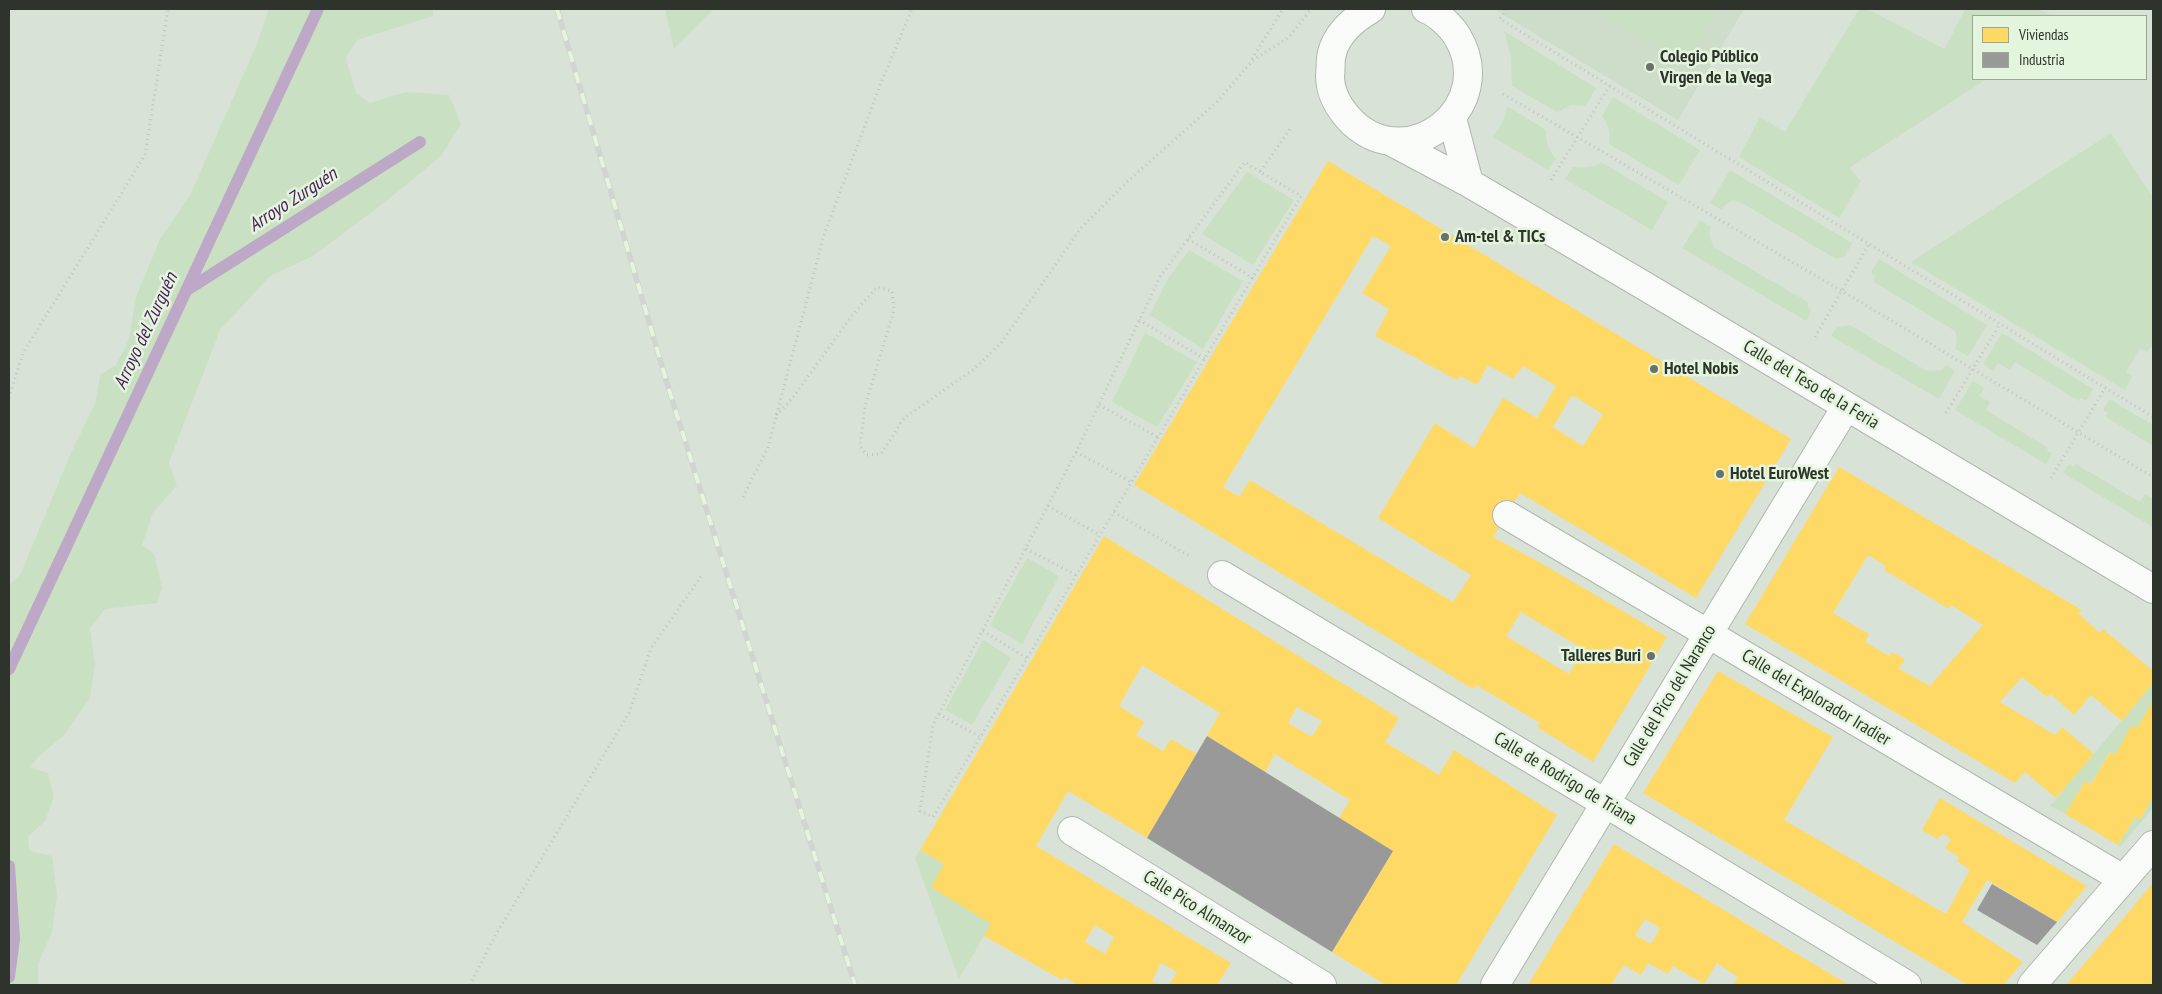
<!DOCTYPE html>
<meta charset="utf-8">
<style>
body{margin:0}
#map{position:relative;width:2162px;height:994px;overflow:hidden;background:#d9e2d6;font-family:"PT Sans Narrow",sans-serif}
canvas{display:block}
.frame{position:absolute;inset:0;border:10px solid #2e342c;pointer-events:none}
.legend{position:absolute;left:1972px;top:15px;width:175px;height:65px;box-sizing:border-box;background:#e4f5de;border:1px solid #9ba897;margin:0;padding:6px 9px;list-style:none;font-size:15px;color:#2e342c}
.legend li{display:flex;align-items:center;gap:10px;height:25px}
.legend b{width:25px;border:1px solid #9ba897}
</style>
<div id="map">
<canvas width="2162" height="994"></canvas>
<div class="frame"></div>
<ul class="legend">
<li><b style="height:14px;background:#ffd966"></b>Viviendas</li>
<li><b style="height:14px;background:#999"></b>Industria</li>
</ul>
</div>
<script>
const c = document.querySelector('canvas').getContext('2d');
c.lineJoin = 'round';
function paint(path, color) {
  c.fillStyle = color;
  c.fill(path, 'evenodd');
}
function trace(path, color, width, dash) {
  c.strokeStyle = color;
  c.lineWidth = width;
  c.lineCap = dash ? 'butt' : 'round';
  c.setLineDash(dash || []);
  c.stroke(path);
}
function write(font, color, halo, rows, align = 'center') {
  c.font = font + ' "PT Sans Narrow",sans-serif';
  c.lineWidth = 5;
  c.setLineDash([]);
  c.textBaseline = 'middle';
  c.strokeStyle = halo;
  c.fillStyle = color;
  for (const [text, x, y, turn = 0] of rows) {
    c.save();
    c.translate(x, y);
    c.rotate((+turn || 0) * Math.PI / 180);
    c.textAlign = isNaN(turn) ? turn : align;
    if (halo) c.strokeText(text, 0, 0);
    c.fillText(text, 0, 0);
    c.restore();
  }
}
const built = new Path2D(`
 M1494,9h250l-66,111z`);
const green = new Path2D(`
 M269,9h164v7l-76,24 -11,18 10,35 14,10 36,-11 43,3 12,29 -20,32 -56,46 -72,54 -43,20 -50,54 -51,132 8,24 -24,26 -11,33 12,9 8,34 -5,15 -52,6 -15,20 5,35 -5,34 -26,37 -25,21 -9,11 18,6 6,24 -9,24 -17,16 2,14 22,5 5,39 -5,37 -14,32v21h-29v-400l11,-10 52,-124 23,-47 5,-29 16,-10 13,-26 7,-42 24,-58 30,-44 66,-149z
 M665,9h49l-40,40z
 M1592,9h126l-33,55z
 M1859,9h8l78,40 20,-40h74l13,7h-79v63h14l-138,89 12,13 -22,37 -100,-61 21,-40 25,15z
 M1504,31l92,57 -11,18 -14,-1 -14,7 -45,-26 -1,-29z
 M1613,97l87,53 -21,35 -70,-41c2,-12 -1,-19 -7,-28z
 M1507,106l39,24c0,12 2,20 10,29l-8,11 -55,-33c8,-10 12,-18 14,-31z
 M2111,133l42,65v150l-2,-1 -4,5 -7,-4 -14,24 6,4 -7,14 -214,-128z
 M1601,162l67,40 -16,28 -87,-51 8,-12c9,1 20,1 28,-5z
 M1730,170l122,73 -7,13 -9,3 -94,-56 -9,-3 -8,5 -3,5 -12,-7z
 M1247,172l47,28 -41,65 -51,-31z
 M1700,220l11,7c-4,7 0,14 4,21l93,54v5l3,4 -5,10 -124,-73z
 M1189,250l54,31 -40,68 -53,-34 19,-38z
 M1879,259l108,66 -19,31 -13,-7 2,-9 -2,-9 -81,-49 1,-5 -4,-5z
 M1850,325l77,46 15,-1 4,-5 9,6 -16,28 -108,-63 6,-9z
 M1145,333l52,29 -40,65 -45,-25z
 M2002,333l91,56 -7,12 -5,-3 -2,3 -64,-39 -5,8 -12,-7 -5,8 -10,-7z
 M1973,381l11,7 -5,8 11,6 -4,8 62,38 -1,3 5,3 -6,10 -91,-54z
 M2109,399l44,26v21l-47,-29 2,-4 -5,-3z
 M2069,464l5,3 2,-3 64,38 5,-8 8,5v28l-90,-54z
 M1027,558l32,18 -37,68 -32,-19z
 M983,640l28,18 -39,67 -27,-15z
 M2153,683v18l-16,27 -22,27 -6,-3 -18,32 -6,-3 -20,33 -15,-8z
 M2153,797v11l-33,39 -2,-2 17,-28 5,3z
 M920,850l24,14 47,60 -32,55 -44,-121z`);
const homes = new Path2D(`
 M1328,161l463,278 -95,159 -176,-105 -27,44 55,30 119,70 -74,125 -56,-35 3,-4 -64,-38 -3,4 -339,-204zM1373,236l18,10 -29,47 27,16 -14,27 82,44 3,-4 17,9 11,-20 25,14 10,-13 33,20 -19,32 -34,-20 -29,50 -39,-25 -57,95 93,57 -18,27 -203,-122 -11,17 -16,-10zM1572,395l31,19 -20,32 -30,-19zM1521,612l62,37 -14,25 -63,-38z
 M1839,467l243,143 -4,3 22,20 3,-4 50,42v12l-31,38 -31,-26 -17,20 -23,-21 -4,3 -25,-20 -22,25 55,33 7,-8 32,27 -38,44 -31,-26 -10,11 -270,-159zM1868,555l18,11 -2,4 65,39 2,-4 32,20 -53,61 -31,-17 6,-10 -14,-7 -2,4 -24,-14 4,-8 -36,-21z
 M1104,536l295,182 -14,24 54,33 15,-25 103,65 -101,170h-70l-54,-33 61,-101 -54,-33 11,-18 -75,-46 -10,18 -58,-36 13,-23 -78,-48 -23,41 25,16 -8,13 27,16 8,-12 26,15 -50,84 -79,-47 -32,55 195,117 -14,22h-48l8,-13 -16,-9 -9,18 7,4h-81l-14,-8 -2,3 -78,-44 7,-12 -60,-37 13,-23 -24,-14zM1297,707l25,14 -10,16 -24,-14zM1095,925l19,12 -9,17 -20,-12z
 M1718,671l115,66 -49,83 162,94 24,-44 -13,-9 2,-4 -14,-9 6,-9 -8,-5 -6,5 -15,-9 18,-32 147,88 -30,36 -70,-42 -25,42 61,40 -20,23h-35l-325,-192z
 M2153,701v96l-13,23 -5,-3 -17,28 -53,-31 20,-33 6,3 19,-32 5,3 17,-30 5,3z
 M1614,844l163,98 72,43h-116l5,-8 -21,-14 -13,21 -31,-18 -5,8 -20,-11 -7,12 -17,-10 -12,18 3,2h-87zM1645,919l15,9 -9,16 -16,-9z
 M2153,883v102h-87l67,-78z`);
const industry = new Path2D(`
 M1207,736l186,115 -61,101 -185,-114z
 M1992,884l65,38 -20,23 -60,-35z`);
const stream = new Path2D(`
 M187,290l233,-148
 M9,669l309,-660
 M9,866l5,73 -5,38`);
const path = new Path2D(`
 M1506,9l-6,10 653,398
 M1252,59l31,-50
 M1503,94l339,197 311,186
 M1260,172l-15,-10 -85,115 -84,175 -143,273 -13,86 13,6 368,-621 -41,-24 32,-46
 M1551,180l59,-95
 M1188,239l65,39
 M1139,320l66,39
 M1815,337l54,-93
 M9,398l14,-45 122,-198 23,-146
 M1099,405l59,32
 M1946,413l54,-89
 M776,415l16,-16 58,-81 27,-31 15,4 2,19 -29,96 -5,40 7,9 14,-1 23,-36 69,-48 28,-27 80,-115 47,-47 90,-80 34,-40 37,-24 22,-28
 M1076,452l55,30
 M2051,478l54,-90
 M743,497l25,-50 56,-212 55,-147 33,-79
 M1048,506l52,29
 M1114,512l77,45
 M1026,549l50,26
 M983,631l44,27
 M939,714l41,23
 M470,985l25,-49 134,-223 22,-65 51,-73`);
const minor = new Path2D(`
 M1371,9c-17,10 -34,24 -39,44 -2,7 -1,16 -2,23 0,18 11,35 23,47 58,53 146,-18 104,-87 -6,-10 -20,-23 -31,-27
 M1452,118l17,65
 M1392,142l77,41 174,102 510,304
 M1507,515l616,364
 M1222,575l383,228 302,182
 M1072,831l250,154
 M1495,985l351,-578
 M2032,985l121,-140`);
const rail = new Path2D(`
 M557,9l110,374 188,602`);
const markers = [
 [1650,67,5,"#6a7168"],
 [1445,237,5,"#6a7168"],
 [1654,369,5,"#6a7168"],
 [1720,474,5,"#6a7168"],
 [1651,656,5,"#6a7168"]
];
const poiNames = [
 ["Colegio Público",1660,57],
 ["Virgen de la Vega",1660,78],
 ["Am-tel & TICs",1455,237],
 ["Hotel Nobis",1664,369],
 ["Hotel EuroWest",1730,474],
 ["Talleres Buri",1641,656,"right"]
];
const streetNames = [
 ["Calle del Teso de la Feria",1811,385,31],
 ["Calle del Pico del Naranco",1670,696,-59],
 ["Calle del Explorador Iradier",1816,698,31],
 ["Calle de Rodrigo de Triana",1565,779,31],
 ["Calle Pico Almanzor",1197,908,32]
];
const waterNames = [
 ["Arroyo Zurguén",293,200,-33],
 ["Arroyo del Zurguén",146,331,-65]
];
paint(built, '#ceddc9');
paint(green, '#cae0c2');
paint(homes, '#ffd966');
paint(industry, '#999');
trace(stream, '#bda8c7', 12);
trace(minor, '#b0b7ae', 30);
trace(path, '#c0c4c0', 3, [1, 4]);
trace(minor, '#f9fbf9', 28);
trace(rail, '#d1d4d0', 5.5);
trace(rail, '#e4f5de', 4, [11]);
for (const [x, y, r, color] of markers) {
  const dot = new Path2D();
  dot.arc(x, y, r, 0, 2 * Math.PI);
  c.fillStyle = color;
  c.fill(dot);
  trace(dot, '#e4f5de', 2);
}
write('bold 18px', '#2e342c', '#e4f5de', poiNames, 'left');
write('18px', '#2e342c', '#e4f5de', streetNames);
write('italic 19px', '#4c205c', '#e4f5de', waterNames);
</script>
